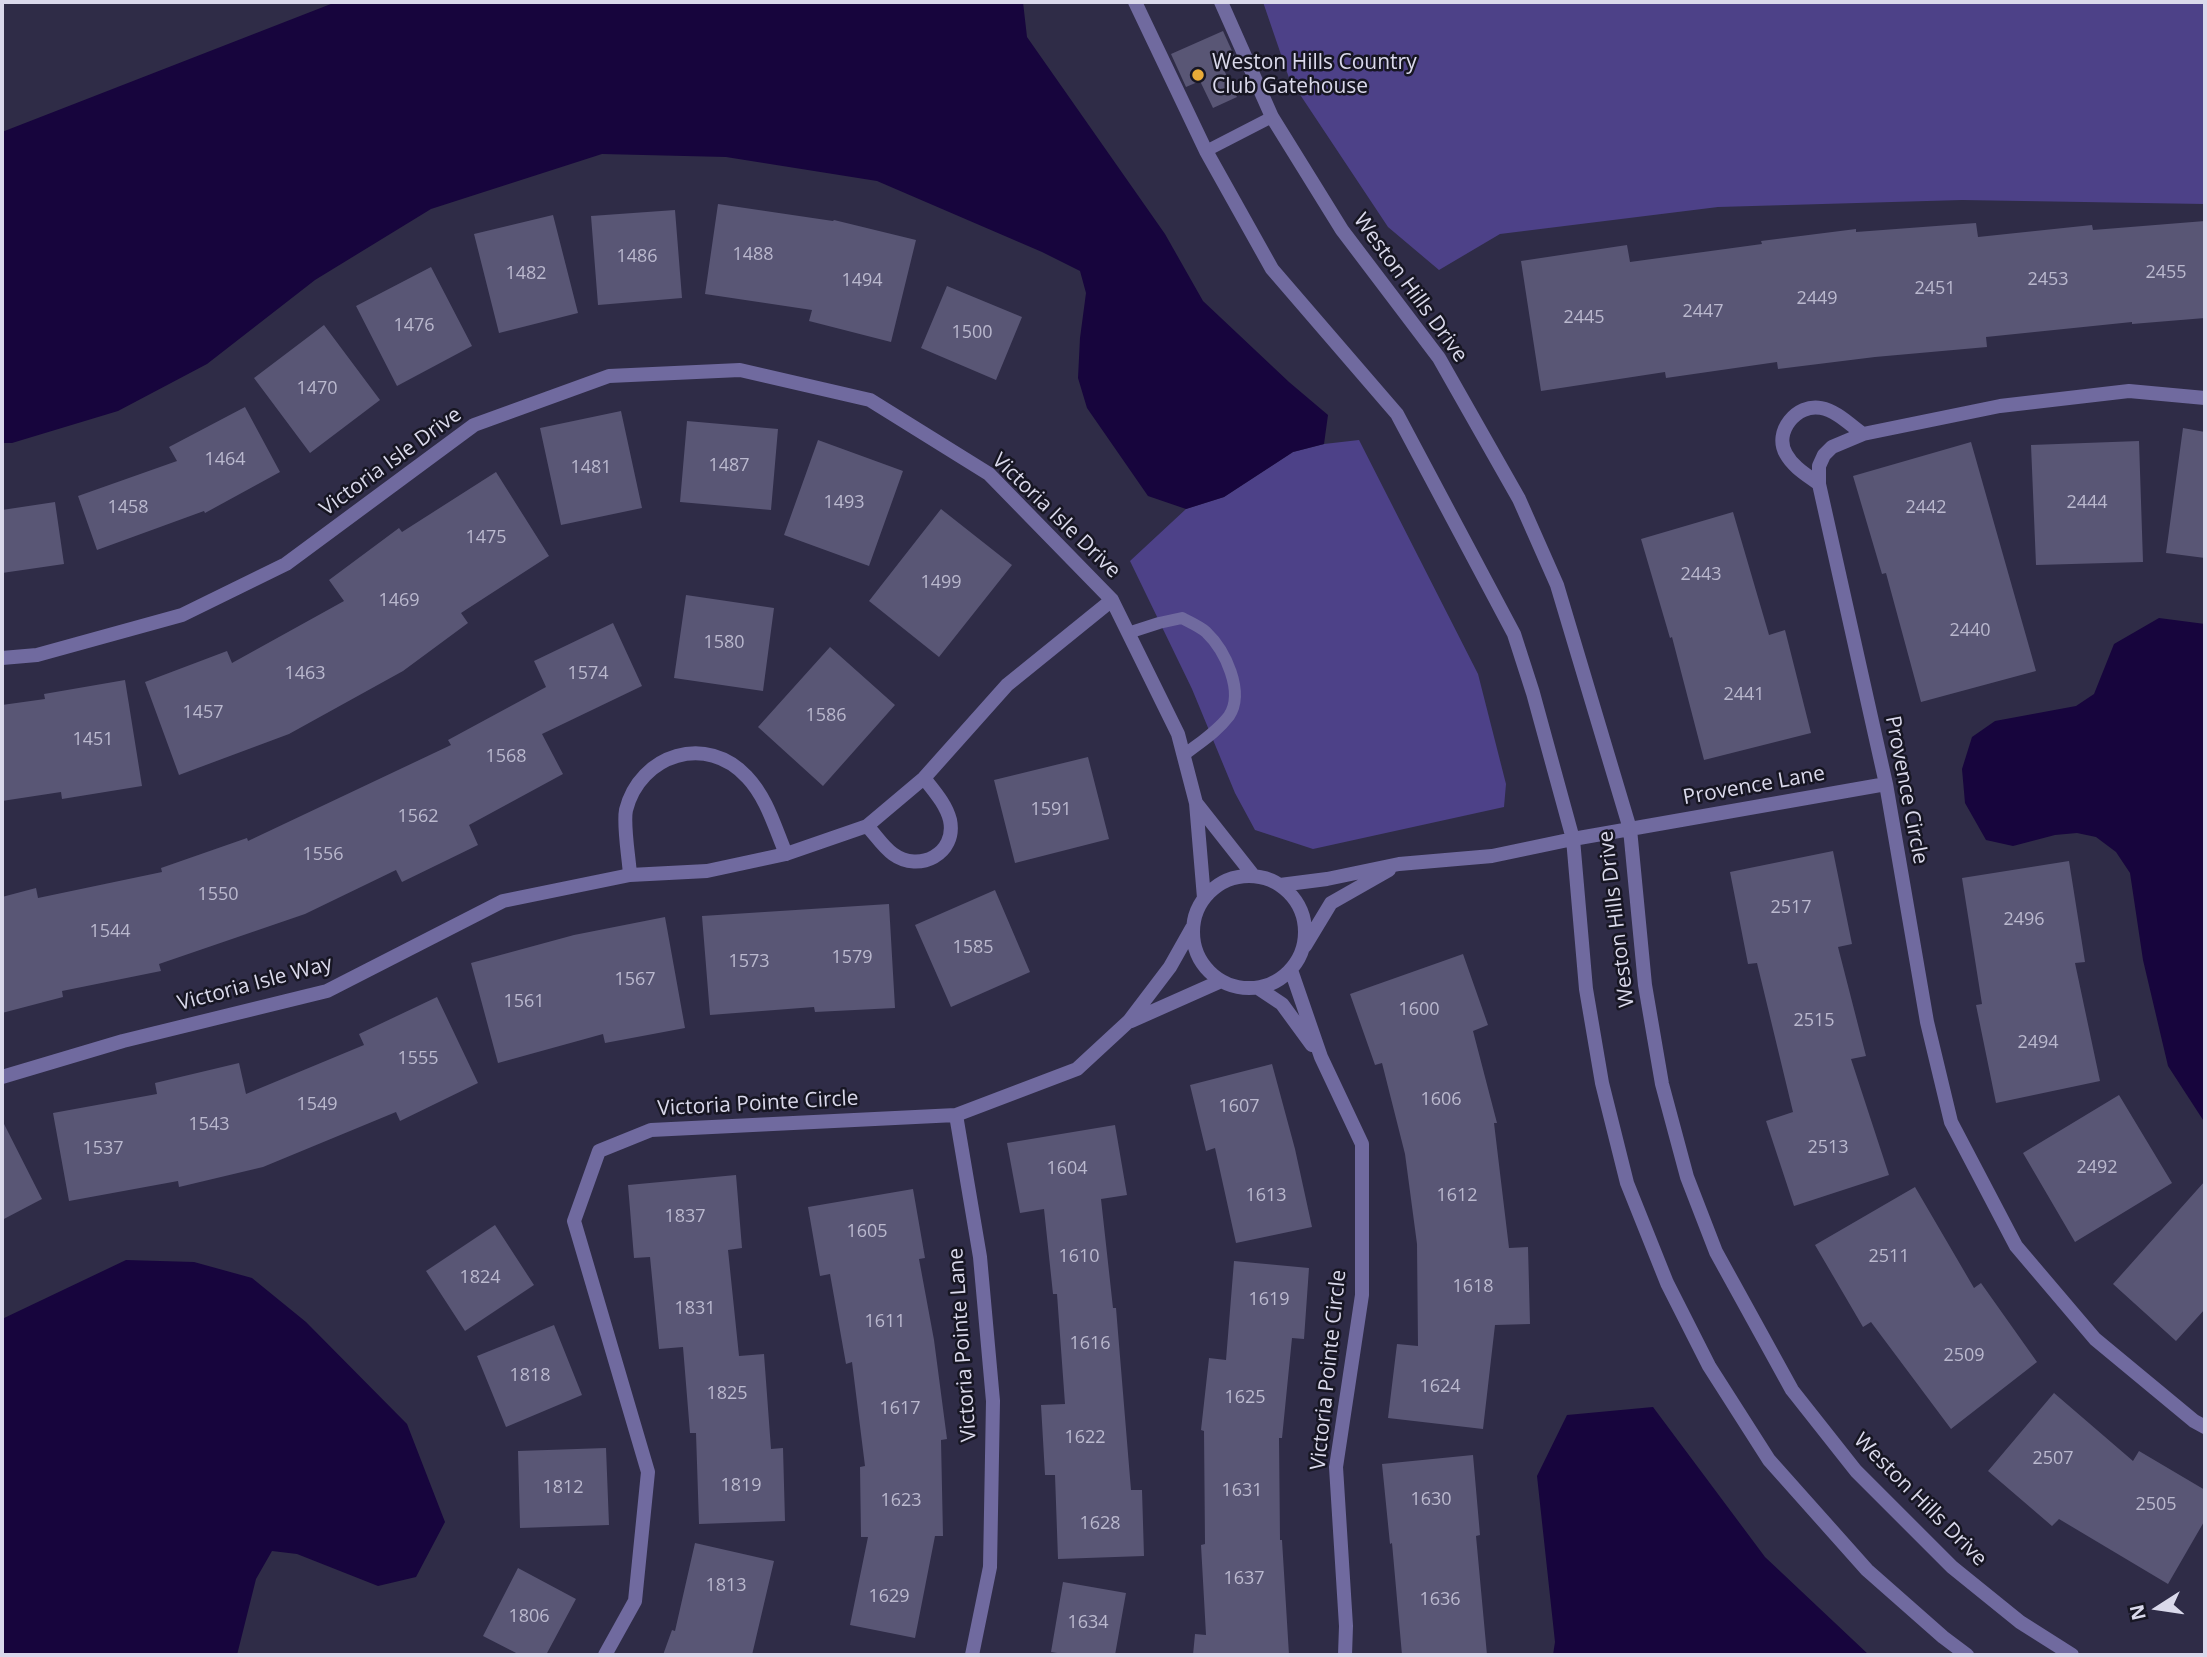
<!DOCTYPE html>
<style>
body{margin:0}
#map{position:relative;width:2207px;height:1657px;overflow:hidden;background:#2f2c47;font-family:"Open Sans",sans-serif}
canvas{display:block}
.frame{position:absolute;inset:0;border:4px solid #dad9eb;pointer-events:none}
.north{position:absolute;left:2123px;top:1573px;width:70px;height:70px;-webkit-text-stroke:5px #171623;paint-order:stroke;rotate:258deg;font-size:19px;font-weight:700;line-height:28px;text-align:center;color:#dad9eb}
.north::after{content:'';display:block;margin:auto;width:24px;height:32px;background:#dad9eb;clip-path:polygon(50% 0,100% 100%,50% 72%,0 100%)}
</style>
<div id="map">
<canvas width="2207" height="1657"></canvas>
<div class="frame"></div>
<div class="north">N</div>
</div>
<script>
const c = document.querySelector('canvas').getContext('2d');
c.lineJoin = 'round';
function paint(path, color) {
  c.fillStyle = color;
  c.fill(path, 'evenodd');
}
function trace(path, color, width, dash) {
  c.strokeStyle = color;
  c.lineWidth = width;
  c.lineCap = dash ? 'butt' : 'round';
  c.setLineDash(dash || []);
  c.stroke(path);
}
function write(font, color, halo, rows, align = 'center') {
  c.font = font + ' "Open Sans",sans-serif';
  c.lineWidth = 5;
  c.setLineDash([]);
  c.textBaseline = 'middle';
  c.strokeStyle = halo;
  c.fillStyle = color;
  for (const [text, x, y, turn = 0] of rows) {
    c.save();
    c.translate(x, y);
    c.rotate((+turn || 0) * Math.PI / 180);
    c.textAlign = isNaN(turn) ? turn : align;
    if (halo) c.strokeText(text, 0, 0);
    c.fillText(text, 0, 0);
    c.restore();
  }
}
const green = new Path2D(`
 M1263,2h942v202l-243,-4 -244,7 -218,27 -61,36 -51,-43 -99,-149z
 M1359,440l119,234 28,110 -2,23 -191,42 -58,-19 -20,-37 -43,-104 -62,-128 56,-52 38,-12 69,-45 31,-8z`);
const water = new Path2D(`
 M336,2h687l4,35 138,197 38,67 86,81 39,33 -4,29 -31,8 -69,45 -38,12 -38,-13 -61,-88 -9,-30 2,-40 6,-45 -6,-22 -38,-19 -165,-71 -151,-24 -124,-3 -171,55 -116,71 -108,84 -89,47 -106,32h-10v-311z
 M2159,618l46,6v499l-37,-57 -25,-106 -13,-87 -14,-21 -20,-15 -19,-4 -22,2 -42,11 -27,-6 -21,-37 -3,-34 10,-32 23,-16 81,-15 18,-12 20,-50z
 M126,1260l68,2 58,16 54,44 101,102 38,98 -29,55 -38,9 -81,-32 -25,-3 -16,28 -19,76h-235v-336z
 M1653,1407l112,150 104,98h-316l2,-13 -18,-166 30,-61z`);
const building = new Path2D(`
 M1223,31l14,31 -14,6 14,29 -24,11 -13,-27 -14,6 -15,-33z
 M718,204l115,17 1,-1 82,20 -25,102 -82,-21 3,-11 -107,-16z
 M675,210l7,88 -84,7 -7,-89z
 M553,215l25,98 -79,20 -25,-99z
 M2205,221v97l-73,6v-2l-146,15 1,10 -112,10 -97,12 -1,-7 -111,16 -1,-6 -124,19 -20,-130 106,-16 3,17 132,-18 -1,-3 95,-12v3l120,-9 2,14 114,-12 1,5z
 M431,267l41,79 -75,40 -41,-80z
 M947,286l75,31 -26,63 -75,-32z
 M324,325l56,75 -70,53 -56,-75z
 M245,407l35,65 -75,41 -1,-2 -107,39 -19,-54 99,-35 -8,-14z
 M621,411l21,97 -81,17 -21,-97z
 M687,421l91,8 -7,81 -91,-8z
 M2183,428l22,4v126l-39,-5z
 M818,440l85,31 -34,95 -85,-31z
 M2139,441l4,121 -107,3 -5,-120z
 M1971,442l65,229 -115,31 -35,-129 -4,1 -29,-98z
 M496,472l53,84 -88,57 7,10 -65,48 -114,63 -110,41 -34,-93 82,-31 5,12 112,-62 -15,-21 70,-52 3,4z
 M55,502l9,62 -62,9v-63z
 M941,509l71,56 -73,92 -70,-56z
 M1733,512l36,123 16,-5 26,103 -107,27 -32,-123 -2,1 -29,-99z
 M686,595l88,13 -11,83 -89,-13z
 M613,623l29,63 -100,48 21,40 -94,51 9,20 -76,37 -6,-12 -91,44 -146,50 2,7 -99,20 1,6 -61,16v-116l34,-9 2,10 124,-26 -1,-4 86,-30 1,3 203,-96 -3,-5 98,-53 -12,-26z
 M830,647l65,58 -72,81 -65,-59z
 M125,680l17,106 -80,13 -1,-7 -59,9v-96l43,-6 -1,-5z
 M1088,757l21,82 -94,24 -21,-83z
 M1833,851l19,93 -14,3 28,109 -15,3 38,116 -95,31 -28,-85 27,-9 -36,-149 -9,1 -18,-92z
 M2069,861l16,101 -10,1 25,118 -104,22 -20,-98 6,-1 -20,-126z
 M995,890l35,82 -79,35 -36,-82z
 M889,904l6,104 -80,4 -1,-5 -104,8 -8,-99z
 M665,917l20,111 -80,15 -2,-9 -105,29 -27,-100 103,-28z
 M1463,954l25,71 -15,6 24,92h-3l15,125 19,-1 2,77 -35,1 -12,104 -95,-11 9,-74 21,2 -1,-102 -12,-90 -23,-91 -7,2 -25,-71z
 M437,997l41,86 -78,38 -4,-9 -133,55 -84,20 -1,-6 -109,20 -16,-88 104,-19 -2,-11 84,-20 7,31 118,-49 -5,-11z
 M1272,1064l23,85 17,78 -76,16 -21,-95 -9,3 -16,-66z
 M2119,1095l53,88 -97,59 -52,-89z
 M2,1120l40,79 -40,21z
 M1115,1125l12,70 -26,4 12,109h3l15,182h11l2,66 -86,3 -3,-84h-10l-4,-70 24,-1 -8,-110h-4l-9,-85 -24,4 -13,-70z
 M736,1175l6,73 -14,2 11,106 25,-2 7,95 12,-1 2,73 -86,3 -3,-91h-6l-7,-86 -24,2 -9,-92 -16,1 -6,-73z
 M2205,1181v128l-29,32 -63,-57z
 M1915,1187l59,101 7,-5 56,79 -86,67 -80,-107 -8,5 -48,-82z
 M913,1189l12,69 -6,1 15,81 13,99 -6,1 2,96h-8l-20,102 -65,-13 18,-88h-7l-1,-70 5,-1 -13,-104 -6,2 -16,-90 -10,2 -12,-69z
 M495,1225l39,60 -69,46 -39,-60z
 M1234,1261l75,7 -5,71 -12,-1 -10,100h-3l1,102h2l7,115h-96l2,-21 11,1 -5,-90 4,-1 -1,-113 -3,-1 8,-72 17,2z
 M554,1325l28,70 -76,32 -29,-71z
 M2054,1393l79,68 6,-10 66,39v30l-37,64 -109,-65 -7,7 -64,-55z
 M606,1448l3,77 -89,3 -2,-77z
 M1473,1455l7,80 -4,1 11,119h-85l-10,-112 -2,1 -8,-80z
 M695,1543l79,18 -22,94h-89l9,-25 3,1z
 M518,1568l58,31 -30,56h-26l-37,-19z
 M1063,1582l63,11 -11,62h-45l-19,-3z`);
const service = new Path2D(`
 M1206,151l66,-34
 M1128,633l31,-10 23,-5c7,4 17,8 24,14 19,18 39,60 23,84 -12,16 -30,27 -45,39`);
const minor = new Path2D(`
 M1135,2l71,149 66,118 125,145 117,220 19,59 40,146 13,150 16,94 25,100 40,100 42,83 60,94 98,110 76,67 24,18
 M1221,2l51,115 70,113 97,128 80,141 38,86 73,244 15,156 17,99 25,93 29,75 76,138 64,81 96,96 68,55 52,33
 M2205,398l-76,-7 -129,15 -137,28 -31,13 -8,8 -5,11v18l67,300 41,238 24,100 65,124 79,93 99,82 11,6
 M1819,484c-12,-9 -26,-17 -33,-30 -13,-22 11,-51 35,-46 16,3 29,17 42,26
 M2,658l35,-3 145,-40 104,-51 188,-139 135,-49 131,-6 130,30 119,74 123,126 66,134 18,69 8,95
 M1197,804l56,71
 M867,826c8,8 16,21 26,28 26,19 64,0 57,-34 -4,-16 -16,-29 -26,-42
 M630,875c-1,-17 -7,-50 -4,-65 14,-56 81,-77 121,-33 20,21 28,51 39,77
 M1193 932a56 56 0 1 1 112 0a56 56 0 1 1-112 0Z
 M1280,885l47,-6 72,-15 93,-8 81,-17 313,-55
 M1305,946l26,-43 58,-33
 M1291,970l30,87 41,87v151l-26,172 10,159 -1,29
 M1258,988l24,16 30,41
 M1131,1021l90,-40
 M2,1077l121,-36 204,-50 176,-90 127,-26 77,-4 79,-17 81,-28 57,-48 83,-93 105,-85
 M956,1115l24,142 13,144 -3,166 -18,88
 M605,1655l30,-54 13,-129 -74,-251 25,-70 52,-21 305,-15 121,-46 52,-48 41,-54 22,-39`);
const markers = [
 [1198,75,7,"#e9ab38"]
];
const numberNames = [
 ["1488",753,255],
 ["1486",637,257],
 ["2455",2166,273],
 ["1482",526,274],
 ["2453",2048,280],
 ["1494",862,281],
 ["2451",1935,289],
 ["2449",1817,299],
 ["2447",1703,312],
 ["2445",1584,318],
 ["1476",414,326],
 ["1500",972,333],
 ["1470",317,389],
 ["1464",225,460],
 ["1487",729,466],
 ["1481",591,468],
 ["1493",844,503],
 ["2444",2087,503],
 ["1458",128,508],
 ["2442",1926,508],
 ["1475",486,538],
 ["2443",1701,575],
 ["1499",941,583],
 ["1469",399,601],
 ["2440",1970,631],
 ["1580",724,643],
 ["1463",305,674],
 ["1574",588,674],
 ["2441",1744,695],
 ["1457",203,713],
 ["1586",826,716],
 ["1451",93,740],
 ["1568",506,757],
 ["1591",1051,810],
 ["1562",418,817],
 ["1556",323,855],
 ["1550",218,895],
 ["2517",1791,908],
 ["2496",2024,920],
 ["1544",110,932],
 ["1585",973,948],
 ["1579",852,958],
 ["1573",749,962],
 ["1567",635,980],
 ["1561",524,1002],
 ["1600",1419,1010],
 ["2515",1814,1021],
 ["2494",2038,1043],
 ["1555",418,1059],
 ["1606",1441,1100],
 ["1549",317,1105],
 ["1607",1239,1107],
 ["1543",209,1125],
 ["2513",1828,1148],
 ["1537",103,1149],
 ["2492",2097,1168],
 ["1604",1067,1169],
 ["1613",1266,1196],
 ["1612",1457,1196],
 ["1837",685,1217],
 ["1605",867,1232],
 ["1610",1079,1257],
 ["2511",1889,1257],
 ["1824",480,1278],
 ["1618",1473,1287],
 ["1619",1269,1300],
 ["1831",695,1309],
 ["1611",885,1322],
 ["1616",1090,1344],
 ["2509",1964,1356],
 ["1818",530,1376],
 ["1624",1440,1387],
 ["1825",727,1394],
 ["1625",1245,1398],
 ["1617",900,1409],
 ["1622",1085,1438],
 ["2507",2053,1459],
 ["1819",741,1486],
 ["1812",563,1488],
 ["1631",1242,1491],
 ["1630",1431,1500],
 ["1623",901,1501],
 ["2505",2156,1505],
 ["1628",1100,1524],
 ["1637",1244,1579],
 ["1813",726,1586],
 ["1629",889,1597],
 ["1636",1440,1600],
 ["1806",529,1617],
 ["1634",1088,1623]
];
const poiNames = [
 ["Weston Hills Country",1212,63],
 ["Club Gatehouse",1212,87]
];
const streetNames = [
 ["Weston Hills Drive",1410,288,54],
 ["Victoria Isle Drive",391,462,-36],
 ["Victoria Isle Drive",1056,516,44],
 ["Provence Lane",1754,786,-10],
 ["Provence Circle",1906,790,79],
 ["Weston Hills Drive",1617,919,-97],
 ["Victoria Isle Way",255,984,-15],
 ["Victoria Pointe Circle",758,1104,-3],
 ["Victoria Pointe Lane",963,1345,-94],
 ["Victoria Pointe Circle",1329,1370,-84],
 ["Weston Hills Drive",1920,1500,45]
];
paint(green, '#4d4188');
paint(water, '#17053d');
paint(building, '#595675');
trace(service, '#706a9f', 12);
trace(minor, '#706a9f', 14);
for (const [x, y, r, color] of markers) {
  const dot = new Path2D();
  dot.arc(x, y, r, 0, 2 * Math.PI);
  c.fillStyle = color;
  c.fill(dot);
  trace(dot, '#171623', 2.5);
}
write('18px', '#bab8ce', null, numberNames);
write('21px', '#dad9eb', '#171623', poiNames, 'left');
write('21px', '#dad9eb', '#171623', streetNames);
</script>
